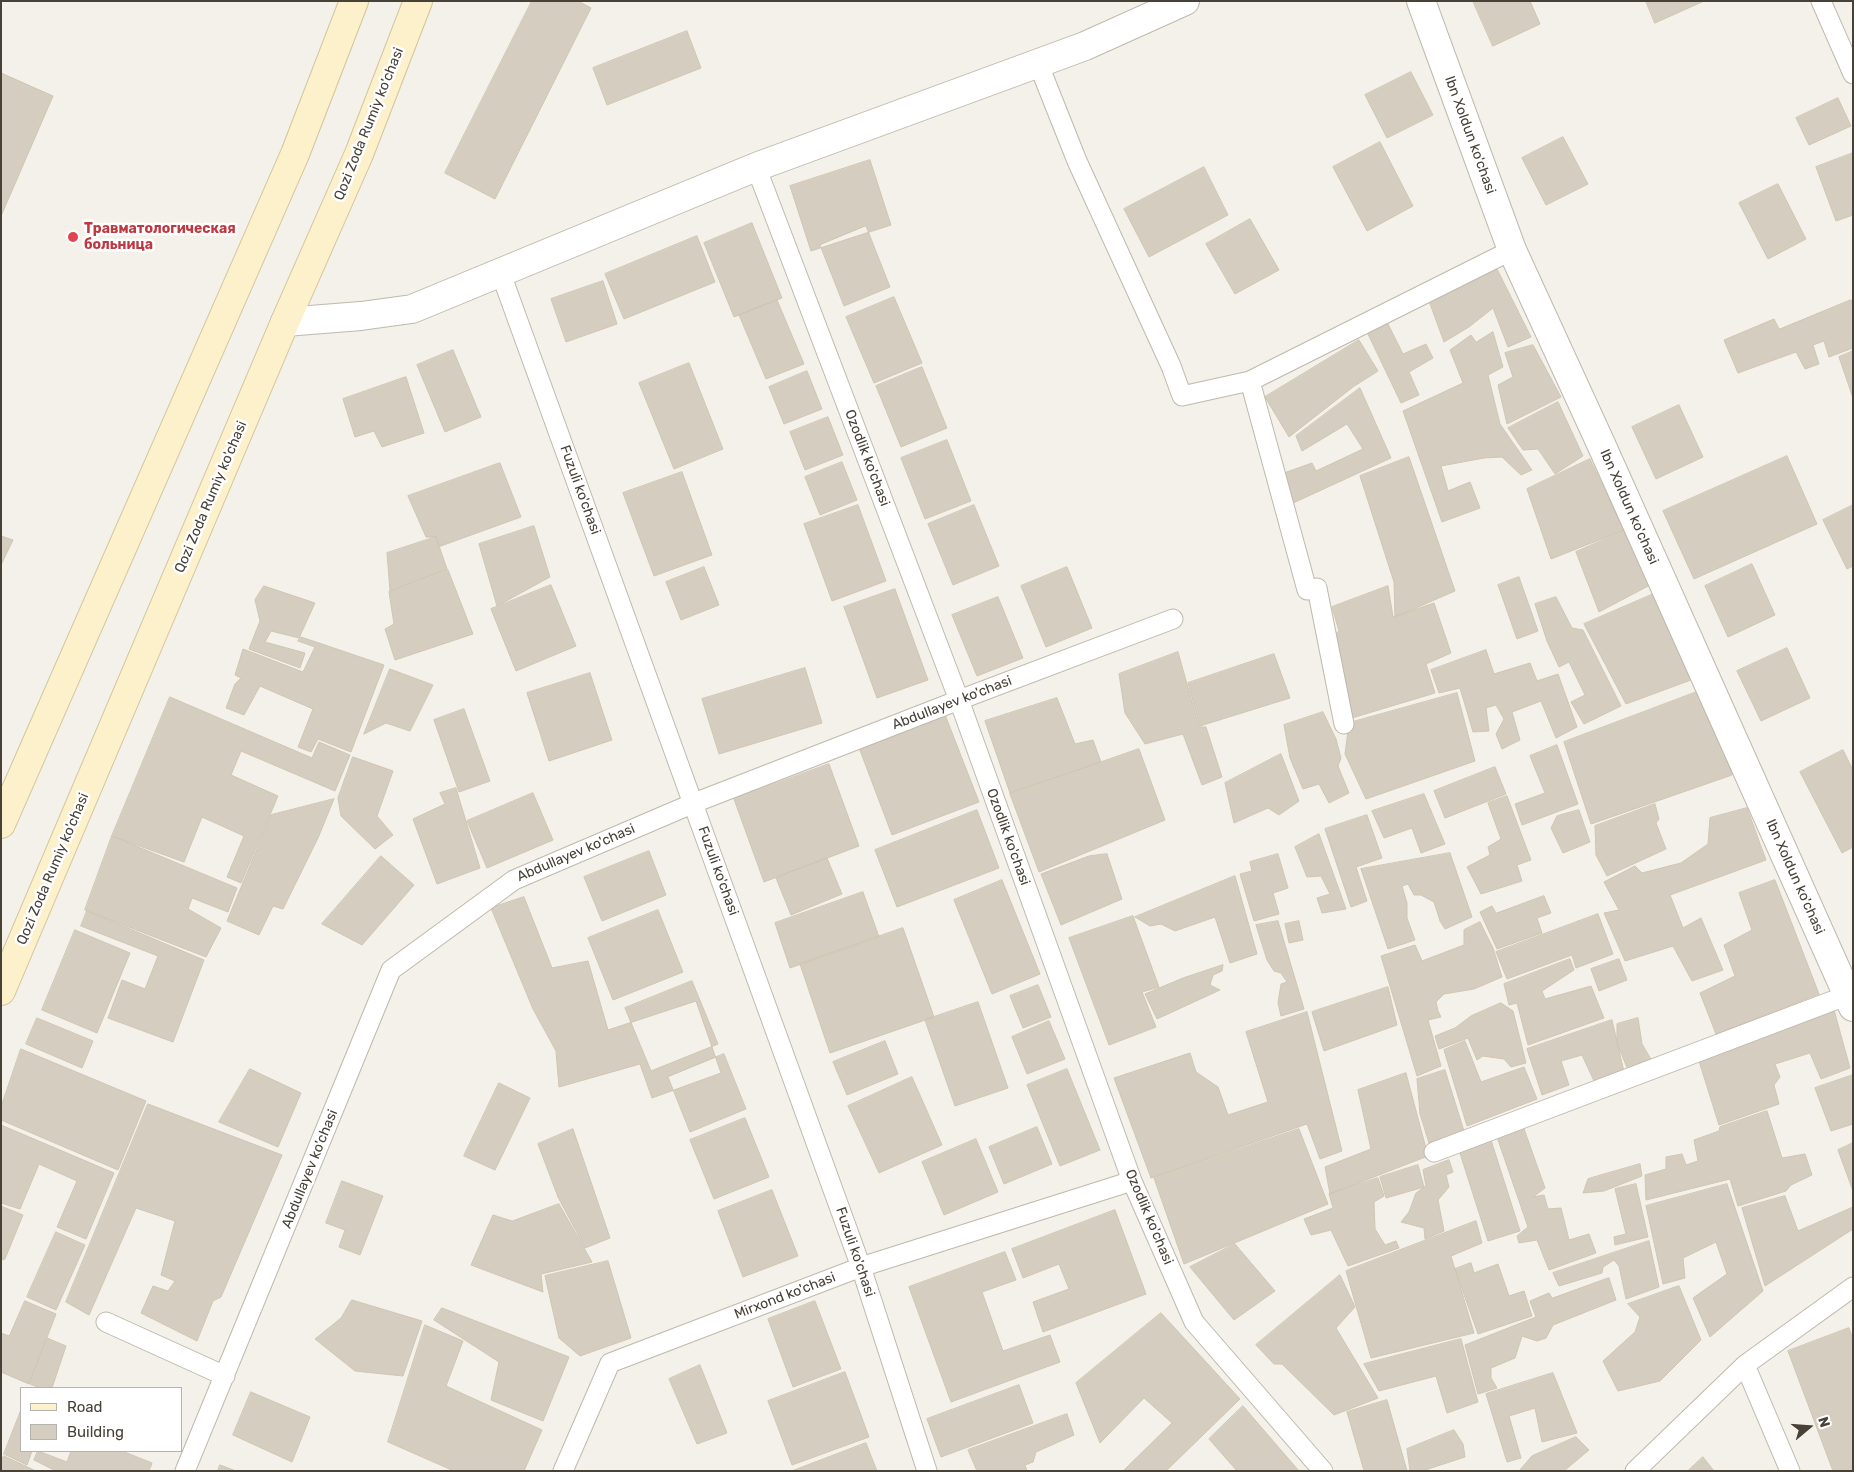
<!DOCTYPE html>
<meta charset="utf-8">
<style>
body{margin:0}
#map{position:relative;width:1854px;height:1472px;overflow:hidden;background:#f3f1e9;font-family:Rubik,sans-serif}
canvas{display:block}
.frame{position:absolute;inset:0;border:2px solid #474138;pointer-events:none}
.legend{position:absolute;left:20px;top:1387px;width:162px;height:65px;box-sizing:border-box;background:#fff;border:1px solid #b5b3af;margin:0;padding:6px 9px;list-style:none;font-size:15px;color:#474138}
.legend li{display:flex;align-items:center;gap:10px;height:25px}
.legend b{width:25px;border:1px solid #b5b3af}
.north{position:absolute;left:1784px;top:1402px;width:50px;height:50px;-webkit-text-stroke:4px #fff;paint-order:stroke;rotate:72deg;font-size:14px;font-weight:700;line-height:20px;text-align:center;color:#474138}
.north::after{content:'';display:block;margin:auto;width:18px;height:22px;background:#474138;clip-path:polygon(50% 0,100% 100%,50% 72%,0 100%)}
</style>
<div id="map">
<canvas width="1854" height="1472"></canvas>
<div class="frame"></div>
<ul class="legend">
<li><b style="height:6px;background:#fcf1cb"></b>Road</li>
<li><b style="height:14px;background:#d5cdbf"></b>Building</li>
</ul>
<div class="north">N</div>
</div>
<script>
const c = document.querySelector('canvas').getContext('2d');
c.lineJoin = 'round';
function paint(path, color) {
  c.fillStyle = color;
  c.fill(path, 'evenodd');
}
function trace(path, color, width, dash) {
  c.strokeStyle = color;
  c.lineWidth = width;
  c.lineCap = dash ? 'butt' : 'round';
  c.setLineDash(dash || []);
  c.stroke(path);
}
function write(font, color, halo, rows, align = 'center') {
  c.font = font + ' Rubik,sans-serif';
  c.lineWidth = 5;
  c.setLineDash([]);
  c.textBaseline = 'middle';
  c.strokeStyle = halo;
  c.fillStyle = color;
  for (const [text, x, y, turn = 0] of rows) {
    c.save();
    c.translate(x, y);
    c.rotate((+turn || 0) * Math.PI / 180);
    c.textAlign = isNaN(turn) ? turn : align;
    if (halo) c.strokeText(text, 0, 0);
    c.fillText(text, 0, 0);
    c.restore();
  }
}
const building = new Path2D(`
 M532,1h46l13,7 -96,191 -50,-26z
 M1473,1h57l10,23 -47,22z
 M1646,1h58l-49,22z
 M687,31l14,37 -94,37 -14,-37z
 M1411,72l22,43 -46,23 -22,-43z
 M1,73l52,23 -52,120z
 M1838,98l13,28 -42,19 -13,-27z
 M1563,137l25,47 -42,21 -24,-47z
 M1380,142l33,64 -46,25 -34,-64z
 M1853,153v62l-17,6 -20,-54z
 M870,160l21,65 -80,26 -21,-65z
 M1204,167l24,48 -79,42 -25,-48z
 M1778,184l28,55 -38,20 -29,-56z
 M1250,219l29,51 -44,24 -29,-50z
 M752,223l30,75 -48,19 -30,-74z
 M866,226l24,61 -46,19 -24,-61z
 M697,236l18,46 -91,37 -19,-45z
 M1497,269l34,68 -23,10 -15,-39 -24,19 -25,15 -15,-41z
 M603,281l14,43 -51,18 -15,-43z
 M894,297l28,66 -48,20 -28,-66z
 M777,300l27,64 -38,15 -27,-64z
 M1851,300l2,4v44l-24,9 -5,-16 -11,4 6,19 -14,5 -9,-17 -58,21 -14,-33 50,-21 5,10z
 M1387,322l16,32 23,-10 7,14 -24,14 10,23 -18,8 -34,-71z
 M1493,332l10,35 -15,8 12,49 32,46 -11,5 -19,-18 -18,1 -43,8 7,25 22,-9 10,26 -38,14 -39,-111 60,-28 -13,-33 21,-15 5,7z
 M1359,340l19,31 -25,16 -64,50 -24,-40z
 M1533,345l28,52 -54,27 -9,-39 15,-8 -8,-24z
 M453,350l28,67 -36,15 -28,-67z
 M1853,351v47l-14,-41z
 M689,363l34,86 -49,20 -35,-86z
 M922,367l25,61 -46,19 -25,-61z
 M807,371l15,38 -38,15 -15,-37z
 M406,377l18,56 -42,14 -8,-16 -19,6 -12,-38z
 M1360,388l31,70 -100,46 -7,-31 28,-10 4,8 47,-22 -16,-25 -45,27 -6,-15z
 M1558,402l25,54 -28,18 -17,-25 -15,1 -15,-22z
 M1679,405l24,52 -47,22 -24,-52z
 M828,417l15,38 -38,15 -15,-38z
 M947,440l24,61 -46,18 -24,-61z
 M1787,456l30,68 -123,55 -31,-68z
 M1409,457l46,134 -60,26 -1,-35 -34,-106z
 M1590,459l34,71 -73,29 -24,-70z
 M842,462l15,38 -37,15 -15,-38z
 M500,463l21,54 -83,30 -1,-10h-11l-18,-41z
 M682,472l30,83 -58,21 -31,-83z
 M858,505l28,76 -54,20 -28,-77z
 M974,505l25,61 -46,19 -25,-61z
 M1853,505v61l-6,3 -24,-49z
 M534,526l16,51 -53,29 -18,-62z
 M1628,529l24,55 -53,28 -23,-60z
 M1,536l12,4 -12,25z
 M436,537l11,32 -57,22 -3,-38z
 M1752,564l23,51 -47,22 -23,-51z
 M704,567l15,38 -38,15 -15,-38z
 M1067,567l25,61 -46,19 -25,-61z
 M448,570l25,64 -78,26 -10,-31 9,-5 -5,-32z
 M1519,577l19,54 -21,8 -19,-54z
 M551,585l25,61 -60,25 -25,-62z
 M264,586l51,17 -16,35 -28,-7 -6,11 40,11 -5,15 -51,-19 11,-28 -5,-21z
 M1388,586l5,31 41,-14 17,50 -25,11 9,29 -83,25 -20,-81 7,-6 -7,-24z
 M895,589l33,91 -51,18 -33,-91z
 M1656,593l35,87 -65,24 -42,-80z
 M998,597l25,61 -46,18 -25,-61z
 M1556,597l16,31 11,2 38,76 -37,18 -13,-22 14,-7 -16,-33 -10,5 -12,-26 -12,-37z
 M301,637l83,28 -33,87 -33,-13 -7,13 -13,-5 15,-38 -53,-23 -16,29 -18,-7 9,-24 6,-6 -6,-3 8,-26 60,23 12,-25 -17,-6z
 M1787,648l23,50 -49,23 -24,-50z
 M1486,650l8,24 36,-11 7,18 21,-7 19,53 -21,11 -15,-37 -29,11 8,28 -18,9 -6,-15 8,-15 -8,-14 -10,3 3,23 -16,1 -13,-44 -21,5 -8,-23z
 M1178,652l21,75h7l16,50 -20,8 -19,-51 -38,10 -20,-31 -6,-39z
 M1274,654l16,44 -90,28 -12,-43z
 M805,668l17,55 -103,31 -17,-55z
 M390,669l43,16 -23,46 -24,-8 -22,11z
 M590,673l22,67 -63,21 -22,-68z
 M1702,690l30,85 -141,49 -27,-82z
 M1457,693l18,68 -109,38 -21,-45 4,-31z
 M170,697l142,61 7,-16 31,13 -15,36 -94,-40 -10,24 47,21 -37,87 -14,-6 17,-41 -42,-19 -18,45 -72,-26z
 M1057,698l18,46 18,-4 8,22 -91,31 -25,-72z
 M464,709l26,72 -31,11 -25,-72z
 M944,712l35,90 -87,33 -34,-90z
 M1323,712l13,27 5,19 -3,8 11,27 -20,10 -10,-19 -16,5 -13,-31 -6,-33z
 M1557,745l21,59 -56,21 -7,-21 30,-11 -15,-37z
 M1139,749l26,71 -126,52 -29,-78z
 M1843,750l10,20v77l-11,6 -42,-81z
 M1281,754l18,47 -20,14 -11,-7 -34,15 -9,-40z
 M353,757l40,14 -16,45 16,19 -18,14 -34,-33 -3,-18z
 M829,764l30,82 -95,36 -30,-83z
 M1495,767l11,27 -61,24 -11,-27z
 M456,788l24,80 -43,16 -24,-65 32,-15 -5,-11z
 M533,793l20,47 -66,28 -20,-47z
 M1424,794l21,50 -24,9 -9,-25 -28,10 -12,-27z
 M1507,796l24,64 -14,5 5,16 -41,13 -14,-27 23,-12 -2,-8 13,-8 -13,-36z
 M334,799l-16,39 -35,71 -10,-3 -14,29 -32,-14 44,-106z
 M1655,804l4,15 -3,4 10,26 -59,27 -11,-21 -1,-29z
 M1747,808l19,52 -96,35 13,33 18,-10 22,52 -31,11 -19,-35 -48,15 -21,-48 15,-3 -15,-28 31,-16 7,7 39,-10 27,-19 2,-26z
 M977,810l22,58 -102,39 -22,-57z
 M1579,810l11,32 -27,11 -12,-25 6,-12z
 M1367,815l15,43 -26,9 11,34 -16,6 -26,-78z
 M1319,834l27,75 -24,4 -5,-15 13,-4 -9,-18 -14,1 -12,-30z
 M112,836l125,52 -9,24 -36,-14 -4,11 33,19 -15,29 -121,-47z
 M649,851l17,44 -64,26 -18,-44z
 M1450,853l22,64 -27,12 -5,-8 -6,-19 -13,-7h-7l-6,-11 -6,2 5,17v15l8,22 -27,9 -27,-80z
 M1107,854l15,45 -61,26 -20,-51 48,-18z
 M1278,854l10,34 -15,5 6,21 -25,7 -14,-47 12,-3 -2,-9z
 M381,856l33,29 -52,60 -40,-21z
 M827,858l15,36 -51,21 -15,-37z
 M1235,876l22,78 -27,9 -15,-46 -40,14 -14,-7 -11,2 -15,-9z
 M1002,880l38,94 -48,20 -38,-94z
 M1775,880l44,114 -103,40 -16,-41 35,-17 -11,-31 28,-15 -13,-37z
 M863,892l16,45 -89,31 -15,-45z
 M1544,896l7,17 -14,5 5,15 -45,16 -17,-37 12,-6 4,7z
 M524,897l28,71 36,-7 20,69 88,-29 25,72 -69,25 -12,-34 -81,23 -3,-36 -23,-42 -42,-101z
 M658,910l25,62 -70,28 -25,-62z
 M87,911l117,49 -31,82 -65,-24 14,-38 23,9 13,-33 -77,-30z
 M1598,914l15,40 -37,14 -4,-13 -65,24 -11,-27z
 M1133,916l26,71 -17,5 14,35 -47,18 -40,-107z
 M1278,921l26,88 -23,7 -3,-13 3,-19 6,-2 -6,-9 -7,-2 -7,-11 -11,-35z
 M1299,921l4,19 -14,3 -4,-19z
 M1480,922l13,26 9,29 -28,12 -30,5 -8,8 2,9 3,6 -13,3 13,46 -24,10 -36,-120 34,-11 7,16 42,-16v-15z
 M903,928l31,89 -104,36 -30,-89z
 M75,930l55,23 -33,80 -55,-23z
 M1570,959l4,11 -32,21 3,8 46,-13 13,32 -76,27 -11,-42 -8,2 -5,-21z
 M1619,959l8,21 -28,11 -8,-22z
 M1223,965l-1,6 -9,4 -3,10 10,5 -63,29 -12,-25 38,-16z
 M692,981l26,63 -67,27 -26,-63z
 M1038,985l13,32 -28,11 -13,-32z
 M1388,987l9,38 -73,26 -12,-39z
 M978,1002l30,86 -53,18 -30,-86z
 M1501,1003l12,8 13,52 -15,4 -7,-8 -21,-3 -6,4 -9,-22 -29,11 -4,-13 20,-8 16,-12z
 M1834,1010l16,58 -29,11 -11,-26 -35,11 5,13 -6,8 5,19 -60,21 -20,-64z
 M1307,1012l35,139 -22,8 -13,-35 -156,54 -37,-100 76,-25 6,19 22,15 10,28 40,-13 -22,-70z
 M37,1018l56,23 -11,27 -56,-24z
 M1638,1018l4,26 10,17 -24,9 -11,-27v-19z
 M1612,1020l12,52 -30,9 -12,-26 -21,6 8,24 -27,10 -15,-46z
 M1049,1021l16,38 -38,15 -15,-37z
 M885,1041l13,33 -51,21 -14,-33z
 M1465,1041l16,41 43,-15 13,32 -70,27 -23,-76z
 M21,1049l125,52 -28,69 -117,-50v-13z
 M724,1054l22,55 -56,23 -22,-55z
 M250,1069l51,24 -23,54 -59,-25z
 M1067,1069l33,81 -40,16 -33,-81z
 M1445,1070l19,61 -35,12 -9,-29 -3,-35z
 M1406,1073l22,83 -98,38 -5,-27 46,-18 -13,-59z
 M1853,1075v49l-22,7 -16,-43z
 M912,1077l30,68 -63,28 -31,-67z
 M499,1083l31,15 -35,72 -31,-14z
 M148,1104l134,51 -61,142 -8,4 -16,40 -56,-28 12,-27 15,5 7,-10 -14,-6 14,-54 -39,-13 -47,107 -23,-13z
 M1767,1111l15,47 23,-4 7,21 -21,10 -5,6 -48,15 -8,-27 -84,21 -1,-25 21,-6v-12l16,-3 4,11 12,-4 -4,-21 25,-9 1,-4z
 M745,1118l24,59 -55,22 -24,-59z
 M1,1125l113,48 -28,66 -29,-12 20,-46 -38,-17 -19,45 -19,-6z
 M1523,1126l22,62 -12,9 11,-2 4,14 13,-1 8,32 20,-6 7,19 -47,17 -12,-30 -18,3 -2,-7 11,-9 -31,-90z
 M1037,1127l15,37 -48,20 -15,-37z
 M573,1129l37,109 -25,10 -27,-51 -20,-53z
 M1299,1129l29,75 -144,60 -30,-86z
 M1490,1137l30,94 -32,10 -30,-94z
 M976,1139l22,53 -54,23 -22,-53z
 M1853,1143v48l-15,-41z
 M1449,1160l4,12 -7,3 3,12 -11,13 6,31 -19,8 -1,-11 -23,-6 8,-10 7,-19 10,-7 -3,-16z
 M1640,1164l2,12 -38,15 -21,2 5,-14z
 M1418,1165l6,22 -38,11 -6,-21z
 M1378,1178l6,18 -10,6 1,27 10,16 11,-4 3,7 -51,18 -17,-36 -20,5 -7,-16 29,-11 -4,-14z
 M342,1181l41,15 -23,59 -21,-8 6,-17 -19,-7z
 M1636,1184l12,53 -33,8 -1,-8 12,-3 -11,-45z
 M1727,1184l36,107 -53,46 -17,-39 34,-24 -11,-32 -33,16 2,20 -22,6 -17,-78z
 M772,1190l26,66 -55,21 -25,-66z
 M1785,1196l13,35 55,-24v22l-88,57 -23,-78z
 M559,1204l33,58 -51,12 2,18 -72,-27 22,-50 19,6z
 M1,1206l22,9 -18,44 -4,1z
 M1115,1210l31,84 -103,38 -10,-30 36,-13 -10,-25 -36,14 -11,-29z
 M1476,1221l6,22 -31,13 23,77 -103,25 -25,-87z
 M56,1232l29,13 -29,65 -29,-13z
 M1649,1241l10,46 -33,12 -7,-33 -5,-6 -11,7 -1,6 -43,13 -6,-13z
 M1235,1244l40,47 -41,29 -44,-53z
 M1005,1252l11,28 -34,12 21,59 47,-16 10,27 -109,40 -42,-115z
 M608,1261l23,77 -51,18 -21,-18 -14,-62z
 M1471,1263l3,10 24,-9 11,32 15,-5 8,25 -54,18 -23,-65z
 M1340,1275l15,32 -19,21 42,70 -44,17 -52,-51h-8l-18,-19z
 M1609,1278l7,22 -63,25 -7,13 -9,3 -15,-5 -7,22 -24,10v10l6,10 -19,6 -13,-49 71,-28 -6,-16 19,-8 3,5z
 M1679,1286l22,54 -41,41 -42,10 -15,-30 32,-29 5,-15 -12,-13z
 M352,1300l70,21 -19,55 -48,-5 -40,-32 26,-21z
 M25,1301l31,13 -27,70 -28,-12v-39l8,3z
 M815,1301l26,68 -48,18 -25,-68z
 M442,1308l127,49 -26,64 -52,-21 8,-38 -65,-42z
 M1161,1313l79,86 -74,72h-43l49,-48 -28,-25 -44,45 -24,-60z
 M425,1325l38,16 -17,45 96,44 -18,41h-70l-66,-29z
 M1849,1328l4,11v132h-20l-45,-120z
 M47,1338l19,8 -14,42h-12l-10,-4z
 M1461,1339l17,63 -31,11 -11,-37 -57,15 -15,-27z
 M700,1365l27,68 -30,11 -28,-65z
 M845,1372l24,65 -77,28 -24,-64z
 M1553,1373l24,60 -35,9 -7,-34 -26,8 12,42 -14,4 -21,-68z
 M1019,1385l14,38 -92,34 -14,-38z
 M251,1392l59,25 -18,45 -59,-27z
 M1387,1400l20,71h-43l-17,-59z
 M1243,1406l56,65h-62l-28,-32z
 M21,1410v41h11l-5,14 -23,-11z
 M1067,1414l7,21 -38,17 -3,10 -8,3 2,6h-50l-9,-21z
 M1454,1430l9,14 2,13 -43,14h-12l-3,-22z
 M1576,1437l13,13 -25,21h-45l13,-15z
 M866,1443l11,28h-85z
 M38,1451l29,11 4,-11h51l30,12 -3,8h-93l-22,-11z
 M4,1456l32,15h-35v-10z
 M1703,1457l11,14h-26z
 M220,1465l16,6h-18z`);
const lane = new Path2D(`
 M1821,1l32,73
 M1038,63l39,98 94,205 11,30 68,-15
 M756,167l203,533 173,481 62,141 129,149
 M501,274l360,993 66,204
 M1344,724l-27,-136 -10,2 -57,-209 262,-131
 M1434,1152l414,-157
 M106,1322l119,54
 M1745,1365l45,106
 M185,1471l206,-501 123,-90 180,-77 265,-103 214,-81
 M563,1471l47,-108 251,-96 271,-86
 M1635,1471l110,-106 108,-78`);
const street = new Path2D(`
 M1421,1l91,249 89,194 252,563
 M285,322l76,-6 51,-7 344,-142 329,-121 100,-45`);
const secondary = new Path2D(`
 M1,824l294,-670 59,-153
 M1,991l284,-669 74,-168 59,-153`);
const markers = [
 [73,237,6,"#e0444e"]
];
const streetNames = [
 ["Qozi Zoda Rumiy ko'chasi",369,124,-68],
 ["Ibn Xoldun ko'chasi",1470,135,70],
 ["Ozodlik ko'chasi",867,458,69],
 ["Fuzuli ko'chasi",580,490,70],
 ["Qozi Zoda Rumiy ko'chasi",211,497,-67],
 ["Ibn Xoldun ko'chasi",1629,507,66],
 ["Abdullayev ko'chasi",952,703,-21],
 ["Ozodlik ko'chasi",1008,837,70],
 ["Abdullayev ko'chasi",576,853,-23],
 ["Qozi Zoda Rumiy ko'chasi",53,869,-67],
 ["Fuzuli ko'chasi",718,871,70],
 ["Ibn Xoldun ko'chasi",1795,877,66],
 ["Abdullayev ko'chasi",310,1169,-68],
 ["Ozodlik ko'chasi",1149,1217,67],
 ["Fuzuli ko'chasi",855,1252,71],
 ["Mirxond ko'chasi",785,1296,-21]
];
const healthNames = [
 ["Травматологическая",84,229],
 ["больница",84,245]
];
paint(building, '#d5cdbf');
trace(building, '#cfc5b2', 1);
trace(lane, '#bfb9ac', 21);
trace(street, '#bfb9ac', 30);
trace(secondary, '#d1c59b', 30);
trace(lane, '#fff', 19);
trace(street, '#fff', 28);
trace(secondary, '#fcf1cb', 28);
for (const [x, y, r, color] of markers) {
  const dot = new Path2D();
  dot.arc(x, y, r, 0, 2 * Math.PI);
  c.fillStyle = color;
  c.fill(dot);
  trace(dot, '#fff', 2);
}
write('14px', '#474138', '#fff', streetNames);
write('bold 14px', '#be3a42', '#fff', healthNames, 'left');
</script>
